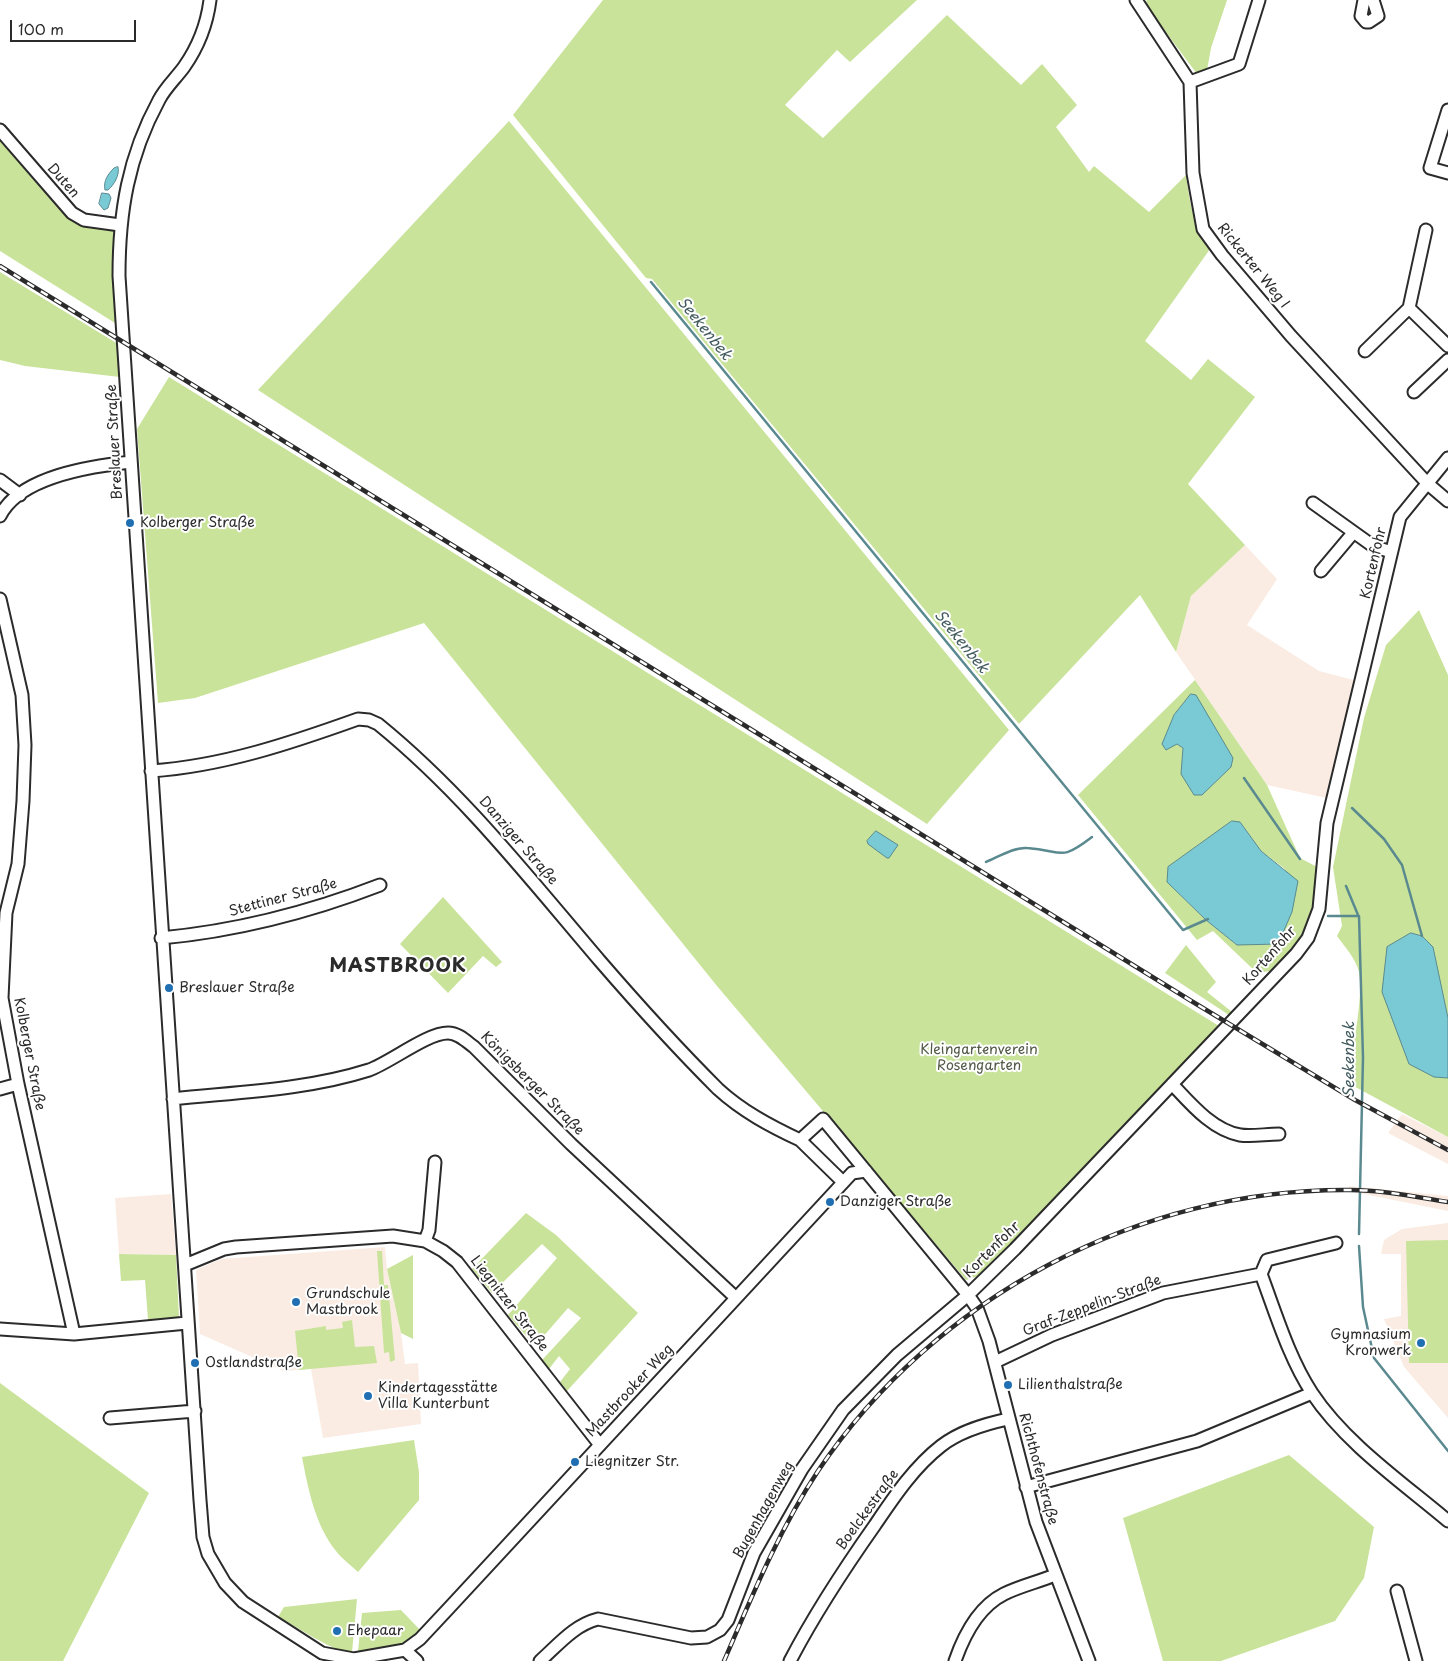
<!DOCTYPE html>
<meta charset="utf-8">
<style>
body{margin:0}
#map{position:relative;width:1448px;height:1661px;overflow:hidden;background:#fff;font-family:"Playpen Sans",sans-serif}
canvas{display:block}
.scale{position:absolute;left:10px;top:20px;width:126px;height:22px;box-sizing:border-box;border:2px solid #2b2b2b;border-top:0;padding-left:6px;font-size:15px;line-height:18px;white-space:nowrap;color:#2b2b2b;-webkit-text-stroke:4px #fff;paint-order:stroke}
</style>
<div id="map">
<canvas width="1448" height="1661"></canvas>
<div class="scale">100 m</div>
</div>
<script>
const c = document.querySelector('canvas').getContext('2d');
c.lineJoin = 'round';
function paint(path, color) {
  c.fillStyle = color;
  c.fill(path, 'evenodd');
}
function trace(path, color, width, dash) {
  c.strokeStyle = color;
  c.lineWidth = width;
  c.lineCap = dash ? 'butt' : 'round';
  c.setLineDash(dash || []);
  c.stroke(path);
}
function write(font, color, halo, rows, align = 'center') {
  c.font = font + ' "Playpen Sans",sans-serif';
  c.lineWidth = 4;
  c.setLineDash([]);
  c.textBaseline = 'middle';
  c.strokeStyle = halo;
  c.fillStyle = color;
  for (const [text, x, y, turn = 0] of rows) {
    c.save();
    c.translate(x, y);
    c.rotate((+turn || 0) * Math.PI / 180);
    c.textAlign = isNaN(turn) ? turn : align;
    if (halo) c.strokeText(text, 0, 0);
    c.fillText(text, 0, 0);
    c.restore();
  }
}
const built = new Path2D(`
 M1245,545l32,34 -30,46 72,46 46,12 -29,117 -69,-15 -91,-133 15,-56z
 M1402,1114l46,23v27l-60,-31z
 M1349,1186l99,10v15l-99,-20z
 M171,1194l5,61 -57,-1 -4,-56z
 M1448,1223v195l-44,-51 -20,-48 17,-3v-62h-20l3,-14 18,-11z
 M385,1247l2,22 14,64 4,31 13,-1 3,61 -98,14 -12,-69 -27,2 -84,-37 -4,-64 25,-11z`);
const green = new Path2D(`
 M603,0h314l-67,62 -13,-12 -52,55 38,33 124,-123 74,70 21,-21 35,41 -21,22 33,45 5,-6 55,46 37,-37c4,29 7,50 24,74l-65,92 46,39 17,-21 47,38 -67,87 57,61 -54,51 -15,56 -36,-57 -121,129 -367,-445 -6,-1 -133,-163z
 M1147,0h80l-16,48 -4,22 -10,4 -52,-70z
 M509,121l500,609 -82,94 -669,-434z
 M0,130l72,83 48,12 3,103 -123,-77z
 M0,272l118,72 2,33 -95,-11 -25,-6z
 M169,377l1050,649 -231,247 -22,7 -249,-294 -293,-363 -229,75 -37,5 -21,-274z
 M1419,610l29,65v462l-100,-54c3,-28 16,-85 11,-111 -3,-13 -14,-25 -22,-36l5,-10 -9,-59 31,-149 22,-73z
 M1195,680l72,105 33,73 17,9 -1,41 -11,28 -29,34 -19,3 -44,-42 -16,9 -119,-145zM1196,695l-15,79 2,-26 -6,-4 -5,2zM1240,822l21,29 24,18 -48,76 -31,-25 -39,-38z
 M443,897l59,65 -6,5 -13,-11 -35,37 -48,-49z
 M1186,945l30,37 -9,10 25,20 -3,3 -64,-42z
 M526,1213l30,22 82,78 -71,78 -7,-9 10,-13 -11,-13 -10,13 -7,-9 39,-42 -13,-10 -33,38 -27,-31 49,-57 -15,-14 -50,49 -20,-24z
 M1448,1240v123h-39l-3,-122z
 M377,1251h5l2,34h4l7,75 -5,2 -1,-10 -5,1z
 M119,1254l57,1 3,63 -31,2 -3,-40 -24,1z
 M413,1255v84l-12,-6 -14,-64z
 M352,1320l3,27 19,-1 3,17 -78,7 -4,-39 31,-5v4l17,-2 -1,-6z
 M0,1383l149,110 -86,168h-63z
 M414,1440l5,32v28l-61,72c-7,-7 -16,-13 -22,-21 -21,-26 -28,-63 -34,-94z
 M1289,1455l85,72 -10,51 -29,43 -114,40h-58l-40,-143z
 M357,1599l-5,53c-12,4 -60,-28 -74,-35l6,-10z
 M401,1610l20,21c-16,19 -38,22 -63,20l4,-38z`);
const water = new Path2D(`
 M118,167c2,8 -4,18 -10,23h-3c-2,-9 3,-16 9,-22z
 M102,193l7,1 2,4 -3,10 -4,2 -5,-6z
 M1191,694l5,1 37,63 -2,9 -29,28h-8l-13,-21 2,-26 -6,-4 -11,6 -4,-6 12,-29z
 M1232,821l8,1 21,29 37,30 -6,31 -14,32 -41,1 -31,-25 -39,-38 1,-15z
 M876,831l22,14 -9,13h-2l-19,-14 -1,-3z
 M1411,933l11,3 11,11 15,71v60l-14,-1 -25,-13 -27,-72 5,-45z`);
const stream = new Path2D(`
 M651,282l532,648 25,-11
 M1244,778l56,81
 M1352,808l32,31 18,26 20,71
 M986,862c12,-5 28,-15 41,-14 37,2 31,15 65,-11
 M1346,886l12,29
 M1328,916h31l4,142 -4,176
 M1359,1246l4,61 11,51 74,93`);
const minor = new Path2D(`
 M210,0c-3,24 -12,47 -26,67 -8,11 -19,21 -25,33 -31,57 -40,112 -40,176l81,1224 3,37 5,17 17,29 18,19 79,51 32,6 51,-9 15,-11 29,-31 403,-435 14,-2
 M1136,0l54,82 3,91 10,56 19,26 69,81 137,148 20,17
 M1364,0l-3,16 5,6h3l9,-6 -5,-16
 M1190,82l49,-18 20,-64
 M1448,110l-18,58 18,5
 M0,130l72,83 12,7 36,5
 M1409,308l39,38
 M1365,351l44,-43 17,-78
 M1414,392l34,-32
 M0,480l20,15
 M1313,503l60,43 18,6
 M0,516c20,-40 92,-50 131,-54
 M1321,571l32,-38
 M0,599l22,96 3,50 -2,56 -5,63 -12,49 -4,85 16,86 56,250
 M151,771c72,-5 140,-28 207,-52l11,1 9,4c85,69 151,154 222,237 38,44 77,87 118,128 24,22 52,37 82,51
 M161,938c76,-7 149,-26 219,-53
 M1172,1084c18,19 40,46 68,51 11,2 26,-1 39,-1
 M0,1089l18,-5
 M173,1099c65,-7 133,-9 196,-29 22,-8 58,-37 79,-37 10,0 18,8 26,14l97,97 164,153
 M843,1182l-43,-42 23,-21 145,176 9,13 12,33 47,181 53,139
 M425,1241l4,-11 6,-68
 M1336,1243l-69,17 -6,14c15,40 28,84 51,119 33,50 91,90 136,128
 M185,1265l39,-16 12,-2 157,-11 32,5 18,10 14,11 143,183
 M0,1329l74,5 113,-11
 M995,1362l57,-27 111,-42 98,-19
 M110,1418l85,-7
 M1026,1487l171,-46 115,-48
 M1397,1591l19,70
 M405,1650l12,11
 M540,1661c18,-16 34,-36 58,-42l93,19 16,-1 13,-7 8,-10 26,-67 48,-84 41,-59 54,-55 71,-60 47,-46 281,-295 12,-16 11,-29 8,-86 73,-306 48,-59
 M790,1661c25,-48 54,-92 85,-136 19,-28 39,-58 66,-79 19,-15 44,-22 67,-27
 M955,1661c9,-26 23,-54 49,-67 16,-8 34,-12 51,-19`);
const rail = new Path2D(`
 M0,266l1193,736 162,98 93,50
 M724,1661c28,-65 55,-131 94,-190 117,-174 322,-283 532,-281 33,0 66,7 98,12`);
const markers = [
 [130,523,5,"#1f6fb2"],
 [169,988,5,"#1f6fb2"],
 [830,1202,5,"#1f6fb2"],
 [296,1302,5,"#1f6fb2"],
 [1421,1343,5,"#1f6fb2"],
 [195,1363,5,"#1f6fb2"],
 [1008,1385,5,"#1f6fb2"],
 [368,1396,5,"#1f6fb2"],
 [575,1462,5,"#1f6fb2"],
 [337,1631,5,"#1f6fb2"]
];
const streetNames = [
 ["Duten",63,181,49],
 ["Rickerter Weg I",1253,266,51],
 ["Breslauer Straße",115,442,-93],
 ["Kortenfohr",1374,563,-77],
 ["Danziger Straße",518,841,49],
 ["Stettiner Straße",283,898,-15],
 ["Kortenfohr",1270,956,-49],
 ["Kolberger Straße",29,1054,79],
 ["Königsberger Straße",532,1084,45],
 ["Kortenfohr",992,1250,-45],
 ["Liegnitzer Straße",509,1304,52],
 ["Graf-Zeppelin-Straße",1092,1306,-21],
 ["Mastbrooker Weg",630,1391,-47],
 ["Richthofenstraße",1038,1469,75],
 ["Bugenhagenweg",764,1510,-61],
 ["Boelckestraße",868,1510,-54]
];
const poiNames = [
 ["Kolberger Straße",140,523],
 ["Breslauer Straße",179,988],
 ["Danziger Straße",840,1202],
 ["Grundschule",306,1294],
 ["Mastbrook",306,1310],
 ["Gymnasium",1411,1335,"right"],
 ["Kronwerk",1411,1351,"right"],
 ["Ostlandstraße",205,1363],
 ["Lilienthalstraße",1018,1385],
 ["Kindertagesstätte",378,1388],
 ["Villa Kunterbunt",378,1404],
 ["Liegnitzer Str.",585,1462],
 ["Ehepaar",347,1631]
];
const parkNames = [
 ["Kleingartenverein",979,1050],
 ["Rosengarten",979,1066]
];
const waterNames = [
 ["Seekenbek",704,329,51],
 ["Seekenbek",961,642,51],
 ["Seekenbek",1350,1060,-90]
];
const districtNames = [
 ["MASTBROOK",398,967]
];
paint(built, '#faece2');
paint(green, '#c9e39a');
paint(water, '#79cad4');
trace(water, '#5a8a90', 1);
trace(stream, '#5a8a90', 2.5);
trace(minor, '#2b2b2b', 15);
trace(minor, '#fff', 11);
trace(rail, '#2b2b2b', 4.5);
trace(rail, '#fff', 2.5, [8]);
for (const [x, y, r, color] of markers) {
  const dot = new Path2D();
  dot.arc(x, y, r, 0, 2 * Math.PI);
  c.fillStyle = color;
  c.fill(dot);
  trace(dot, '#fff', 2);
}
write('14px', '#2b2b2b', '#fff', streetNames);
write('14px', '#2b2b2b', '#fff', poiNames, 'left');
write('14px', '#525947', '#fff', parkNames);
write('italic 15px', '#425b5e', '#fff', waterNames);
c.letterSpacing = '1px';
write('bold 19px', '#2b2b2b', '#fff', districtNames);
c.letterSpacing = '0px';
</script>
